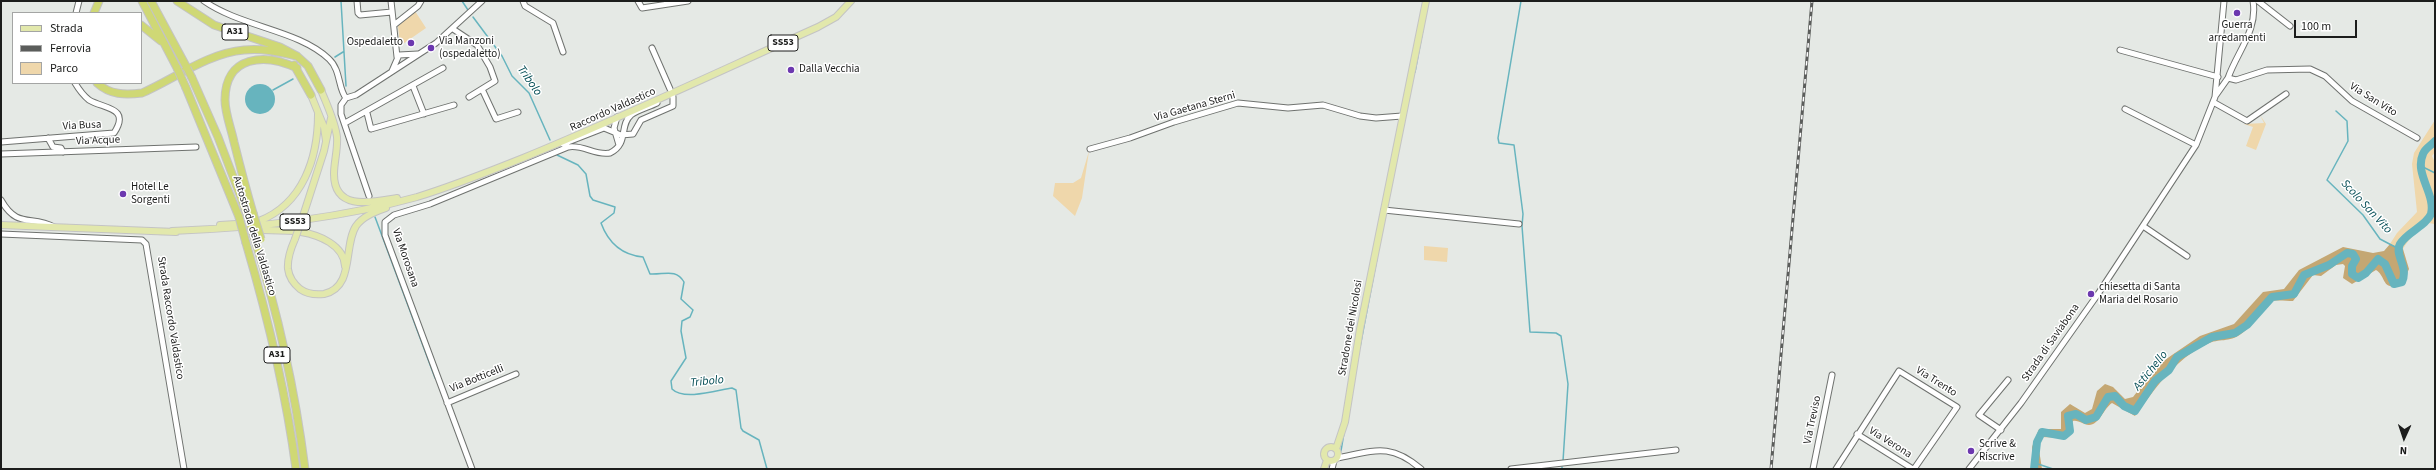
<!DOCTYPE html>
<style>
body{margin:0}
#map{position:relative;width:2436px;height:470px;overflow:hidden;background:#e5e9e5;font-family:"Source Sans 3",sans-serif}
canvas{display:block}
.frame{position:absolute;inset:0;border:2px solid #1c1d1c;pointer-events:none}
.legend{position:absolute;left:12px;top:12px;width:130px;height:72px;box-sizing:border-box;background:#fff;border:1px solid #a4a5a4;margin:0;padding:5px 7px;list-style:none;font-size:12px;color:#1c1d1c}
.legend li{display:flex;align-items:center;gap:8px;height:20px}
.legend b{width:20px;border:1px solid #a4a5a4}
.north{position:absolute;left:2384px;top:418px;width:40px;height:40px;-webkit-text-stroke:3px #fff;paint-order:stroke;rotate:183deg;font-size:11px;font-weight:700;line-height:16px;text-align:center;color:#1c1d1c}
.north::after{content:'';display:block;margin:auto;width:14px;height:18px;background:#1c1d1c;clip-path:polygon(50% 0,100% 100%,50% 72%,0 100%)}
.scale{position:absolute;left:2294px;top:20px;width:63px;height:18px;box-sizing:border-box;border:2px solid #1c1d1c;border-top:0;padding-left:5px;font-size:12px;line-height:14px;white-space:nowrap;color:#1c1d1c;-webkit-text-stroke:3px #fff;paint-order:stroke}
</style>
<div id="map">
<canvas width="2436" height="470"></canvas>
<div class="frame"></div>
<ul class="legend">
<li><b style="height:5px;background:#e2e8ac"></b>Strada</li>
<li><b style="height:5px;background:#5b5d5b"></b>Ferrovia</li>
<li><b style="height:11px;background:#efd7ab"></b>Parco</li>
</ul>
<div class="north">N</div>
<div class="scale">100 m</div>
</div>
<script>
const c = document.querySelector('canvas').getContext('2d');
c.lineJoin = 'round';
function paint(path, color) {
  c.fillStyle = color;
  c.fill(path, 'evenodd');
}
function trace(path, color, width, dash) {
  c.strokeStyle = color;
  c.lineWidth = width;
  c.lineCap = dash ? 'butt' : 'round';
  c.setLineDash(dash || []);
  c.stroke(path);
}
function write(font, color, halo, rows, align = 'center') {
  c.font = font + ' "Source Sans 3",sans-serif';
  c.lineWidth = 3;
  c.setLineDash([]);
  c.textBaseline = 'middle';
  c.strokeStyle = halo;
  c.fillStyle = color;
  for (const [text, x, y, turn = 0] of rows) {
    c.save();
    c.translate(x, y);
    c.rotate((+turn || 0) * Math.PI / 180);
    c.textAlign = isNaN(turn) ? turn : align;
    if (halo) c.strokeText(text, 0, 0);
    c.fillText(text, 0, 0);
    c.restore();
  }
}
const green = new Path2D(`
 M415,11l11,17 -26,18 -2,-20z
 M2260,115l6,9 -10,26 -10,-4 7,-19 -9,-3 20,-1z
 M2435,120v32l-3,4 3,6v60l-1,2 -5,-1c-10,7 -20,15 -26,26l-13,-5 7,-11 20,-21 -5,-48 2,-11z
 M1089,151l-7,47 -7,18 -22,-20 2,-13h18l8,-5z
 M1424,246l24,2 -1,14 -23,-2z`);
const forest = new Path2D(`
 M2390,244l13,5 6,20 -7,15c-21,8 -15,-7 -26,-14l-24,14 -9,-6 2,-12 -2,-2 -7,1 -15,11 -8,-1 -20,26c-6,0 -15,-1 -21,0 -8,3 -20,26 -31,33 -12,9 -22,4 -34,10 -32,15 -52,45 -72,72l-23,-13c-8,5 -13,22 -23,22 -6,0 -10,-5 -16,-4l-2,4v8l-4,5 -26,-1 -3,6 4,26h-10v-22l7,-18h22v-17l9,-8 15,9 7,-4 5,-18 8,-7 8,3 12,12 8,-2 25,-32 14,-10 28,-19 34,-12 29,-32 21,-3 15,-19 44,-23 30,6 11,-2z`);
const water = new Path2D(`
 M245 99a15 15 0 1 1 30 0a15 15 0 1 1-30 0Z`);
const stream = new Path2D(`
 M341,1l5,85
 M462,1l6,9
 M1521,1l-23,137 1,5 15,2 9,69 -1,12 8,106 26,1 5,3 7,48 -5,77
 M2435,1v7
 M473,17l29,39 10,20 17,17 21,47
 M335,57l8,-5
 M1415,72l8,-43
 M273,90l20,-11
 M2336,111l11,10 1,20 -21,39 36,35 17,24 19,10
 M557,155l21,10 8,9 4,22 3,4 22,7 -1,6 -13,10c7,19 21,32 42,34l7,17c14,1 26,-6 34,8l-3,17 12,11 -3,7 -8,4 -1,10 5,27 -15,23 1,8c12,12 46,1 60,-1l4,2 5,38 2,3 16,9 8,29
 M2421,166l14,7
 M375,217l60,161
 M1360,347l17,-89
 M1341,451l3,-18
 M2035,463l18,6
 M1562,469v-2`);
const river = new Path2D(`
 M2034,469l3,-27 5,-10 22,4 6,-5 -2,-15 8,-2 10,6 10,-3 12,-20 7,-1 9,10 11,5 20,-30 14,-11 8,-13 35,-20 23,-4 12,-8 25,-28 22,-3 10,-19 25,-10 18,-12 6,1 3,5 -4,7v8l6,4 8,-5 12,-14 7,5 9,20 8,-2c7,-15 -8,-27 -2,-38 7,-12 26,-18 31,-30 5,-20 -17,-40 -8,-60 2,-6 8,-8 12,-13`);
const minor = new Path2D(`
 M204,1c37,26 95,29 125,58 12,11 9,30 17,39
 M357,1l1,12 2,2 32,-3
 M391,1l6,56
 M523,1l2,5 28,17 10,29
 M638,1l4,7 46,-7
 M2258,1l32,25
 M76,13l3,-12
 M394,25l24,-19 3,-5
 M453,29l24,16 13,22 5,14 -13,8 14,30 22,-7
 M652,48l18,41
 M2120,50l98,27
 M392,71l7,-16 19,-1
 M2228,78c9,-26 30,-48 25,-77
 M413,86l11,28
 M2216,95l12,-17 8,2 31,-10 43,-1 15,7 27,25 65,37
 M469,97l13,-8
 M346,98l10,-3 80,-52 46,-42
 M346,98l-5,7v9l28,82
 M2213,102l34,19 39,-27
 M2125,109l71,36
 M367,113l4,16 83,-24
 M617,117l-3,11 5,17
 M345,123l98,-55
 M48,138l5,9 8,1 2,4
 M1,142l113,-9c17,-26 -10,-24 -25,-33 -5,-4 -11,-12 -14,-17
 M563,144l41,-16 17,7 12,-1 8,-14 32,-14v-9
 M1090,149l40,-11 44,-16 64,-19 50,5 35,-3 37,11 16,2 26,-2
 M1,154l195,-7
 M1,200c17,30 31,14 53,27
 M1384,210l135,14
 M2143,226l44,30
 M1,234l141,6 4,4 38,225
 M447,403l69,-29
 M2001,430l-22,-15 29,-35
 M1857,434l56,35
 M1337,458c37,-7 53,-16 84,11
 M472,469l-87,-234v-13l9,-7 36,-11 138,-57c15,-3 27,9 42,6 19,-9 9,-28 21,-38 7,-5 18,-8 26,-12
 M1332,469l2,-8
 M1511,469l165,-19
 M1813,469l19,-94
 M1836,469l63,-98 58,36 -43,62
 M1969,469l52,-66 77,-109 98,-149 19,-48 9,-96`);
const major = new Path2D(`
 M321,90c6,15 14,31 16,47 1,12 -3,25 -3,37 0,38 39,28 63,24
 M311,95l13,32 2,14
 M303,216l21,-65 7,-33
 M259,221c44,-17 59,-63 59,-107
 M1,225l175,7
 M220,225l16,-1
 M263,230l32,1
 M172,231c83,-3 165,-12 245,-34 36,-11 71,-25 106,-39 100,-41 197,-87 295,-131l18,-10 15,-16
 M301,232c18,3 43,13 44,34
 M295,239c-4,9 -8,19 -7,30 1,8 6,15 12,20 7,5 15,6 24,5 31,-7 19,-48 32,-68 7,-10 19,-14 30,-18
 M1324 454a7 7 0 1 1 14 0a7 7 0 1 1-14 0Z
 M1336,449l9,-27 15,-93 66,-328
 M1324,469l3,-9`);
const highway = new Path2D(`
 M142,1l35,67
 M151,1l36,67
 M177,1l37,24 66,22 17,9 11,10 13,24
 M94,13l5,-12
 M141,25l20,16
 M294,65l17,30
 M192,78l26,59 30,79
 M97,83c13,12 28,12 45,10 32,-14 66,-40 102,-43 19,-2 35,2 53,6
 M186,88l53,129
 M253,213c-7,-24 -13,-47 -19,-71 -3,-14 -9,-29 -9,-42 0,-45 40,-47 72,-32
 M254,237c24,76 41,153 51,232
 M246,243c22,75 40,149 50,226`);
const rail = new Path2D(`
 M1771,469l41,-468`);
const majorBridge = new Path2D(`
 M295,239l8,-23`);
const highwayBridge = new Path2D(`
 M177,68l9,20
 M187,68l5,10
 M253,213l8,26
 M248,216l6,21
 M239,217l7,26`);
const markers = [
 [2237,13,4,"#6c38af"],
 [411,43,4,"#6c38af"],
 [431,48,4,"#6c38af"],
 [791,70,4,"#6c38af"],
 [123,194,4,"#6c38af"],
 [2091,294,4,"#6c38af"],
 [1971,451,4,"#6c38af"]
];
const shields = [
 [235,32,26],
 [783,43,30],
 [295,222,30],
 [277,355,26]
];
const shieldNames = [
 ["A31",235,32],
 ["SS53",783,43],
 ["SS53",295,222],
 ["A31",277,355]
];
const poiNames = [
 ["Guerra",2237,26,"center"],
 ["arredamenti",2237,39,"center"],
 ["Via Manzoni",439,42],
 ["(ospedaletto)",439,55],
 ["Ospedaletto",403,43,"right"],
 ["Dalla Vecchia",799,70],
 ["Hotel Le",131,188],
 ["Sorgenti",131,201],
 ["chiesetta di Santa",2099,288],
 ["Maria del Rosario",2099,301],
 ["Scrive &",1979,445],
 ["Riscrive",1979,458]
];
const streetNames = [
 ["Via San Vito",2373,100,32],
 ["Via Gaetana Sterni",1195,107,-16],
 ["Raccordo Valdastico",613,110,-24],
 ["Via Busa",82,126,-3],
 ["Via Acque",98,141,-2],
 ["Autostrada della Valdastico",254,236,73],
 ["Via Morosana",405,258,71],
 ["Strada Raccordo Valdastico",170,318,81],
 ["Stradone dei Nicolosi",1351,328,-80],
 ["Strada di Saviabona",2051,343,-55],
 ["Via Botticelli",477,379,-22],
 ["Via Trento",1936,382,32],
 ["Via Treviso",1813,420,-78],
 ["Via Verona",1890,443,32]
];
const waterNames = [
 ["Tribolo",529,81,55],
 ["Scolo San Vito",2366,207,47],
 ["Astichello",2151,371,-51],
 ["Tribolo",707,382,-6]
];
paint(green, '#efd7ab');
paint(forest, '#c4a773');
paint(water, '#67b4be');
trace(stream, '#67b4be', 1.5);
trace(river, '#67b4be', 8);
trace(minor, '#6f726f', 7);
trace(major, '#c4c4c4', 8);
trace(highway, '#c4c4c4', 9);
trace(minor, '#fff', 5);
trace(major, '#e2e8ac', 6);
trace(highway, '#cfd875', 7);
trace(rail, '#5b5d5b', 3);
trace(rail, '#fff', 1.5, [4.5]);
trace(majorBridge, '#c4c4c4', 8, []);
trace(highwayBridge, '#c4c4c4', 9, []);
trace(majorBridge, '#e2e8ac', 6);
trace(highwayBridge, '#cfd875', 7);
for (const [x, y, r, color] of markers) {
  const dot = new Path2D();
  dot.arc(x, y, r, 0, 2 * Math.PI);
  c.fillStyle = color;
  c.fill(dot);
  trace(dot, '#fff', 1.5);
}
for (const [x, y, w] of shields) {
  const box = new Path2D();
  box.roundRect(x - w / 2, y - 8, w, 16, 3);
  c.fillStyle = '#fff';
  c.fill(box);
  trace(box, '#1c1d1c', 1);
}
write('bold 10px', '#1c1d1c', null, shieldNames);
write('11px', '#1c1d1c', '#fff', poiNames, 'left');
write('11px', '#1c1d1c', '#fff', streetNames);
write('italic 12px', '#044d55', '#fff', waterNames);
</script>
